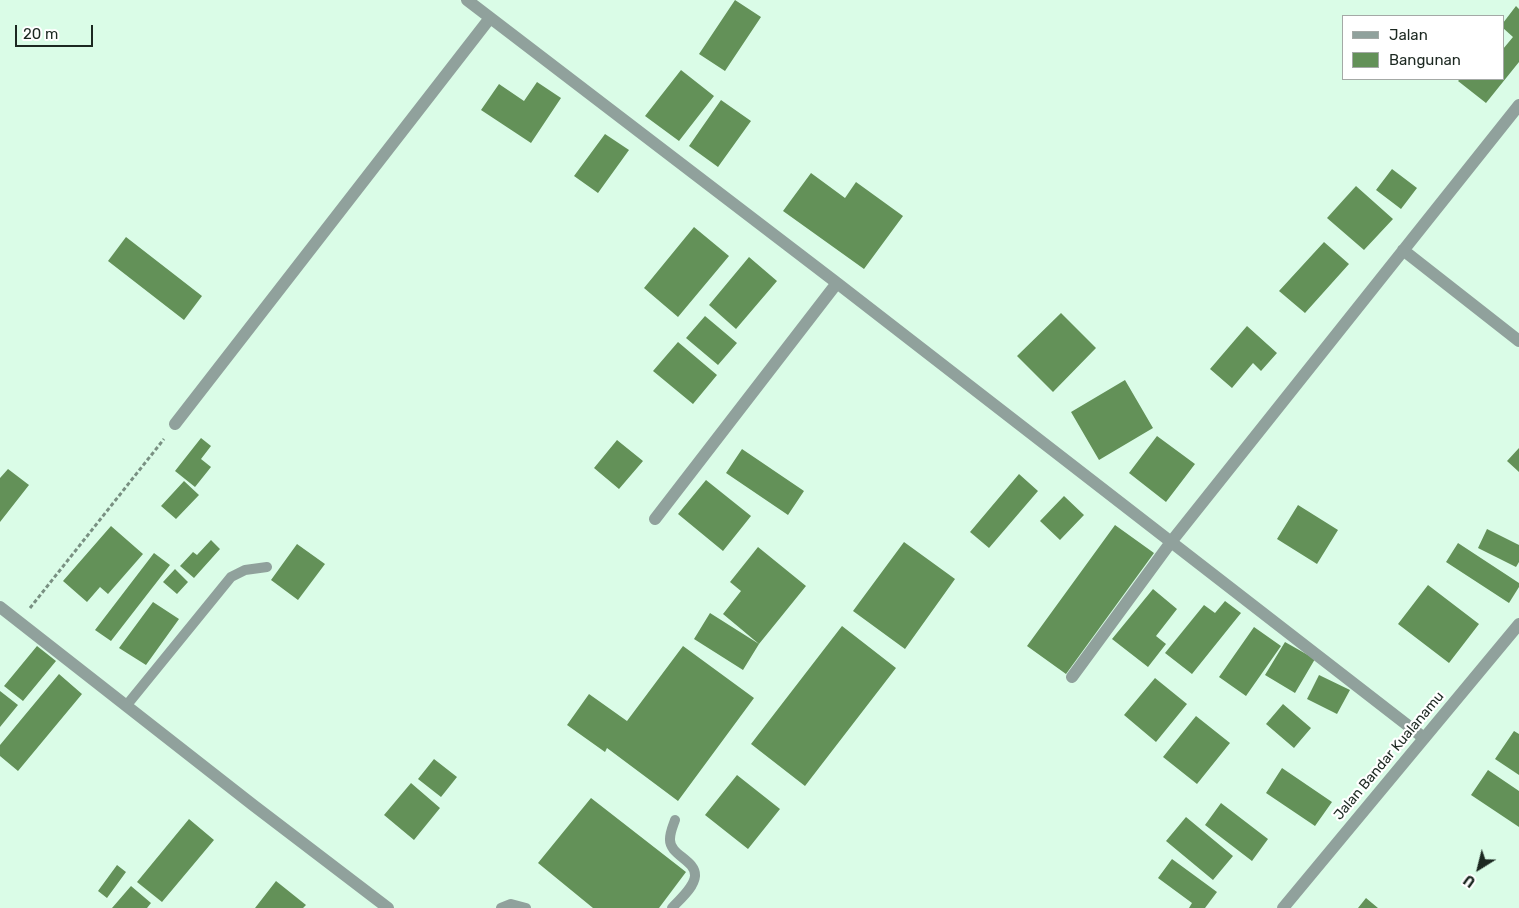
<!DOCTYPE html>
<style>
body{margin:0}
#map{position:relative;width:1519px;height:908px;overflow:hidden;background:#dafce7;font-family:Rubik,sans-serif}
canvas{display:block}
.legend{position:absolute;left:1342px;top:15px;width:162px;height:65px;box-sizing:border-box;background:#fff;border:1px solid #a4a9a6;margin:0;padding:6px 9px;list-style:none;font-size:15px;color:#1c2821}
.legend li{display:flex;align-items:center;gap:10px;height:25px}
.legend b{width:25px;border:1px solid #a4a9a6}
.north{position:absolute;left:1454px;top:843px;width:50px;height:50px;-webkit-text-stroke:4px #fff;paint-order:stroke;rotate:216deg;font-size:14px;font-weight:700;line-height:20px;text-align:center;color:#1c2821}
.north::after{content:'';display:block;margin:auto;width:18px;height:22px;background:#1c2821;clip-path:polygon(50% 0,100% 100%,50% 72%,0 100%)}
.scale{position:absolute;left:15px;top:25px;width:78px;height:22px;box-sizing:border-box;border:2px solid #1c2821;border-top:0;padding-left:6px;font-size:15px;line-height:18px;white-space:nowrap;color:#1c2821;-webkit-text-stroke:4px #fff;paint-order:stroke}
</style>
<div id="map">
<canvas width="1519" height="908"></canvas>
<ul class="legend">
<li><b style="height:6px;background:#90a19c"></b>Jalan</li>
<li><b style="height:14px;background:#639158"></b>Bangunan</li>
</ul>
<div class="north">U</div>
<div class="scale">20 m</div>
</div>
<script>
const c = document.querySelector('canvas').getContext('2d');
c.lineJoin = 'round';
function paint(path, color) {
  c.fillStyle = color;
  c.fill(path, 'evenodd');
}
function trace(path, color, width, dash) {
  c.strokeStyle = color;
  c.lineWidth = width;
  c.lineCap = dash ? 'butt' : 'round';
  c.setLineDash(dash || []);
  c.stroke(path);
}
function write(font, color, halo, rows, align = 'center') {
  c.font = font + ' Rubik,sans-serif';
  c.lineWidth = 4.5;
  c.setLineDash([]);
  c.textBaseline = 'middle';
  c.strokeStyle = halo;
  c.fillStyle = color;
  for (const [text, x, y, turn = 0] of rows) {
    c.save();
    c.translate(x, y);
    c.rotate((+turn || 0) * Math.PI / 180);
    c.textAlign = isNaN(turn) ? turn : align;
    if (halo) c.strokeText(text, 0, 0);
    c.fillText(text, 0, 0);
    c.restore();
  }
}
const building = new Path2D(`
 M735,0l26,17 -36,54 -26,-17z
 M1516,6l3,3v53l-33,41 -28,-22 2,-2h43v-30l10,-12 -10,-9v-5z
 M681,70l33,26 -35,45 -34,-25z
 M537,82l24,16 -30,45 -50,-33 18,-26 25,17z
 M721,100l30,21 -33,46 -29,-21z
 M605,134l24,16 -31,43 -24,-17z
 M1392,169l25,19 -16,21 -25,-19z
 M811,173l34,25 11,-16 47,34 -39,53 -81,-58z
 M1356,186l37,33 -29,31 -37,-32z
 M694,227l35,29 -51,61 -34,-29z
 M126,237l76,59 -18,24 -76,-59z
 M1324,242l25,22 -44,49 -26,-22z
 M749,257l28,24 -41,48 -27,-24z
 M1061,313l35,35 -43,44 -36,-36z
 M705,316l32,27 -19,22 -32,-27z
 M1247,326l30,27 -16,18 -8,-8 -21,25 -22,-19z
 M678,342l39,33 -24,29 -40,-33z
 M1125,380l28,48 -54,32 -28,-48z
 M1157,436l38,28 -29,38 -37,-29z
 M201,438l10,8 -10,13 10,8 -16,20 -20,-16z
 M617,440l26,21 -24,28 -25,-21z
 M1519,448v24l-12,-11z
 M742,449l62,42 -16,24 -62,-42z
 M8,469l21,16 -29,37v-44z
 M1019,474l19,17 -49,57 -19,-16z
 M706,480l45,36 -28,35 -45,-37z
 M184,481l15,14 -23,24 -15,-13z
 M1064,496l20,19 -24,25 -20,-19z
 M1298,505l40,25 -21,34 -40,-25z
 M1115,525l39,28 -88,121 -39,-28z
 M111,526l32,28 -35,40 -8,-7 -13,15 -24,-21z
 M1487,529l32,16v17l-3,5 -38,-19z
 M211,540l9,9 -26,29 -14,-12 13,-14 4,3z
 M904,542l51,37 -50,70 -52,-38z
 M1458,543l61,40v4l-10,16 -63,-41z
 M297,544l28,20 -27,36 -27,-20z
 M758,547l48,39 -47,58 -36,-30 18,-23 -11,-9z
 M154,553l16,12 -59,76 -16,-11z
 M175,569l13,13 -11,12 -14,-12z
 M1428,585l51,39 -30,39 -51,-39z
 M1153,589l24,20 -21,27 10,8 -18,23 -36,-28z
 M1225,601l16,12 -49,61 -27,-21 39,-48 11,8z
 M153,602l26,17 -33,46 -27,-17z
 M710,613l49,31 -16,26 -49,-31z
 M842,626l54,42 -91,118 -54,-42z
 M1254,627l27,19 -35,50 -27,-19z
 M1285,642l30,17 -20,34 -30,-18z
 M37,646l19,15 -33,40 -19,-15z
 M683,646l71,52 -76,103 -71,-53 -2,4 -38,-27 22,-31 38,27z
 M59,674l23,20 -64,77 -18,-15v-11z
 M1319,675l31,15 -13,24 -30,-15z
 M1155,678l32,26 -31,38 -32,-27z
 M0,691l18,14 -18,22z
 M1283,704l28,24 -17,20 -28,-24z
 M1196,716l34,27 -33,41 -34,-27z
 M1514,731l5,3v41l-24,-16z
 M434,759l23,18 -16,20 -23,-18z
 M1282,768l50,34 -17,24 -49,-33z
 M1488,770l31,21v36l-48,-32z
 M737,775l43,34 -32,40 -43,-34z
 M411,783l29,25 -26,32 -30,-25z
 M591,798l95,74 -27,36h-66l-55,-45z
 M1221,803l47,36 -16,22 -47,-36z
 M1186,817l47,39 -20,24 -47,-39z
 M189,819l25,21 -52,62 -25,-20z
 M1172,859l45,33 -12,16h-16l3,-5 -34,-25z
 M117,865l9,7 -19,26 -9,-7z
 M276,881l30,24 -3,3h-48z
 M131,886l20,17 -4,5h-35z
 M1366,898l12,10h-20z`);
const path = new Path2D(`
 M30,608l134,-169`);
const service = new Path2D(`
 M126,706l105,-129 14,-7 22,-3
 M501,908l10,-4 15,4
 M672,908c7,-8 22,-20 23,-32 1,-16 -26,-21 -25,-37 0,-7 3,-13 5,-19`);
const minor = new Path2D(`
 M467,0l370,283 587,455
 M1403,250l116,91
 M175,424l315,-406
 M655,519l182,-236
 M1072,677l99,-135 348,-437`);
const tertiary = new Path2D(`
 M0,607l253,198 135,103
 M1283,908l236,-284`);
const streetNames = [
 ["Jalan Bandar Kualanamu",1389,756,-50]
];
paint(building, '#639158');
trace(path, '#799082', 3, [4, 2.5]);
trace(service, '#90a19c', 10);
trace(minor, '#90a19c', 12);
trace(tertiary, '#90a19c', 12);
write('14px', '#1c2821', '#fff', streetNames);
</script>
